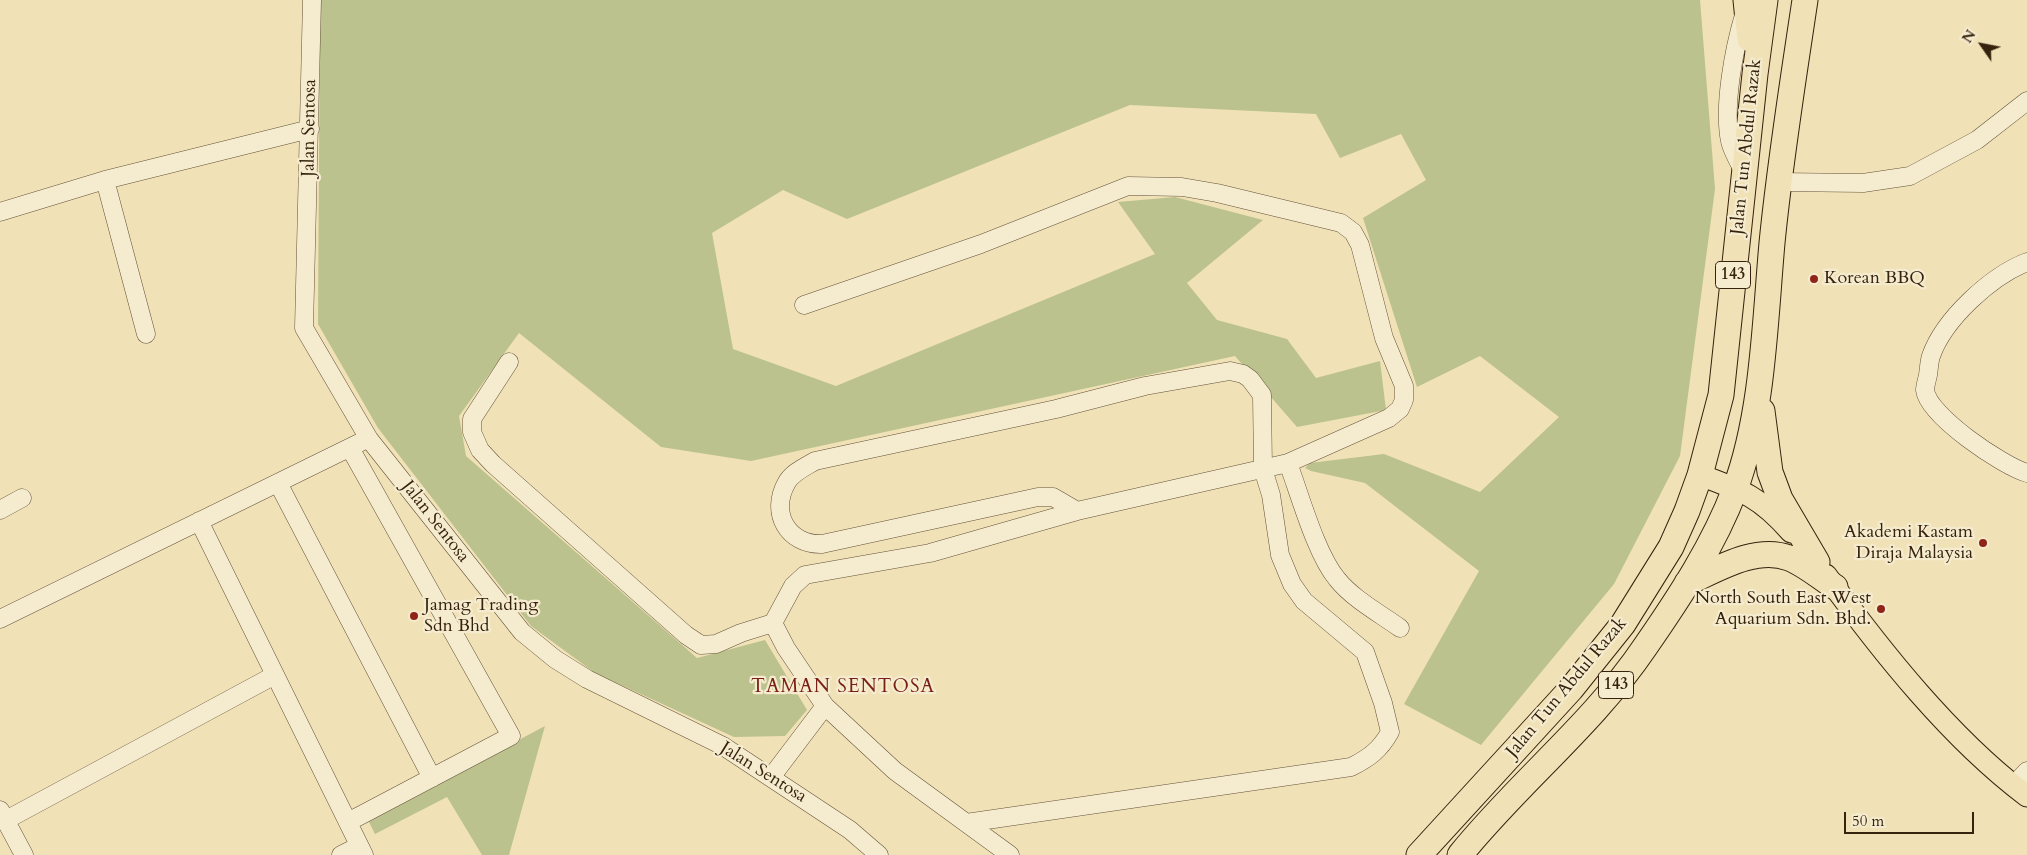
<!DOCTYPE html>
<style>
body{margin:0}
#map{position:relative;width:2027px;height:855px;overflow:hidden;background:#f0e1b7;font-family:Cardo,serif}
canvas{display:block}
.north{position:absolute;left:1957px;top:20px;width:50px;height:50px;-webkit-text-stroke:4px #f5ecd0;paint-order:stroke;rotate:303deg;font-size:14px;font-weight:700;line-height:20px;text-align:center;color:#36220d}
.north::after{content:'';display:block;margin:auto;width:18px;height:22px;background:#36220d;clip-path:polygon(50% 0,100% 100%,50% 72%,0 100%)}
.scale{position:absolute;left:1844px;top:812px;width:130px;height:22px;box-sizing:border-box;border:2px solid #36220d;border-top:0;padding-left:6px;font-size:15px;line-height:18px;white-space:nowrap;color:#36220d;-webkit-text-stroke:4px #f5ecd0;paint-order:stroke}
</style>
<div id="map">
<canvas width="2027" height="855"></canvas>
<div class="north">N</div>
<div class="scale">50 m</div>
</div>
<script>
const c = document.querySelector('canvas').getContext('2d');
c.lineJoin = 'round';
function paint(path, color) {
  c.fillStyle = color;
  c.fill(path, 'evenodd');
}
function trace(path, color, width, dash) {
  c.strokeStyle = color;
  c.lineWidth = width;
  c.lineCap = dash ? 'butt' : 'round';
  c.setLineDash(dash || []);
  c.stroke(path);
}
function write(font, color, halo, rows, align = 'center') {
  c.font = font + ' Cardo,serif';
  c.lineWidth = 4.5;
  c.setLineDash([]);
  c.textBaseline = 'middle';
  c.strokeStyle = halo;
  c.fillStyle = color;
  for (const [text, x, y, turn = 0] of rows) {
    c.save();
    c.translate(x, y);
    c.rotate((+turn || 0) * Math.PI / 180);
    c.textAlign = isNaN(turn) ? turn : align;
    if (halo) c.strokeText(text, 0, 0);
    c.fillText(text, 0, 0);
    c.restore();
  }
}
const green = new Path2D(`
 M320,0h1380l15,189 -35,267 -66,128 -133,161 -77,-41 75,-133 -114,-88 -54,-12 -6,-3 5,-5 74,-9 96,38 79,-75 -79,-61 -63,31 -54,-169 63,-38 -25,-46 -61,24 -24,-44 -186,-9 -283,114 -64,-29 -71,43 21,116 103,37 319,-132 -37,-52 57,-5 88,23 -76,63 30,37 70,19 29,39 64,-17 6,49 -89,17 -62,-71 -484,105 -90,-14 -142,-114 -60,83 7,40 231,202 68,-18 42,70 -22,26 -51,1 -139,-64 -64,-47 -153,-198 -60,-104z
 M545,726l-36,129h-27l-35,-58 -72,37 -7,-14z`);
const minor = new Path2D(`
 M312,0l-8,328 65,111 153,193 33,27 32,20 136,67 127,84 29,25
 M1744,15c-10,34 -21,91 -14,126 2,10 9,21 14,31
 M105,180l41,154
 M1778,182l85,1 47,-7 67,-36 50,-39
 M0,212l105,-32 205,-51
 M2027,262c-36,14 -83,57 -96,94 -2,6 -2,13 -3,19 -1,5 -3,11 -3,15 3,26 78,76 102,83
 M804,305l177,-61 147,-58 54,1 35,6 124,30 12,9 7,13 24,93 20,48v14l-4,9 -11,9 -101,45 -211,48 -147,42 -125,22 -12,11 -20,37 13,25 39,58 70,65 115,84
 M509,362l-37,57v13l8,18 13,14 193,171 15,10 15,-1 25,-11 32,-10
 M1288,463c12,32 28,91 49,116 16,20 42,34 63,49
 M278,483l154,295
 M0,510l22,-12
 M199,521l165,334
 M0,619l361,-177
 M772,776l53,-70
 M2013,786l14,-15
 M0,810l24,45
 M6,820l269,-145
 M348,822l163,-86 -161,-288
 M966,823l385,-56c18,-9 29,-17 39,-35l-7,-29 -18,-51 -61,-51 -12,-17 -12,-29 -9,-60 -8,-26 -1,-74 -12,-16 -7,-5 -13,-3 -85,15 -89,23 -241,52c-10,6 -22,11 -28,21 -18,31 1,63 35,62l216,-47h15l24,14
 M341,855l18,-9`);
const major = new Path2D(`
 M1700,475c41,15 61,22 91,57
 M1826,575c55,76 125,164 201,221`);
const highway = new Path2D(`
 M1746,0l4,39
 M1762,411l8,61 10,27 37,63
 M1687,583c29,-13 69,-38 102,-25 16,6 32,20 46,29
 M1419,855l152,-166 52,-65 48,-77 16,-36 13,-36 21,-80 34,-321 10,-74
 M1460,855c58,-72 133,-131 185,-208 34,-49 69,-102 90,-158 28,-74 30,-168 37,-246 8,-82 21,-162 33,-243`);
const markers = [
 [1814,279,5,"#8f2418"],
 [1983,543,5,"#8f2418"],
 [1881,609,5,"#8f2418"],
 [414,616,5,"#8f2418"]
];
const shields = [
 [1733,275,35],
 [1616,685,35]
];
const shieldNames = [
 ["143",1733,275],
 ["143",1616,685]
];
const streetNames = [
 ["Jalan Sentosa",310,128,-89],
 ["Jalan Tun Abdul Razak",1747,147,-84],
 ["Jalan Sentosa",435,522,52],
 ["Jalan Tun Abdul Razak",1567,688,-50],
 ["Jalan Sentosa",763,773,32]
];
const poiNames = [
 ["Korean BBQ",1824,279],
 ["Akademi Kastam",1973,533,"right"],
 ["Diraja Malaysia",1973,554,"right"],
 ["North South East West",1871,599,"right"],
 ["Aquarium Sdn. Bhd.",1871,620,"right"],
 ["Jamag Trading",424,606],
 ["Sdn Bhd",424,627]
];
const neighbourhoodNames = [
 ["TAMAN SENTOSA",843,688]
];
paint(green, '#bbc28d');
trace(minor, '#645238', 19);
trace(major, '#36220d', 23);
trace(highway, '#36220d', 27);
trace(minor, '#f5ecd0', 18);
trace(major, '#f0e1b7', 21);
trace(highway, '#f0e1b7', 25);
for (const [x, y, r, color] of markers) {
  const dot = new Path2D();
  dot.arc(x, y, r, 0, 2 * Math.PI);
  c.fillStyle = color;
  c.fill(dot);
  trace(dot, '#f5ecd0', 2);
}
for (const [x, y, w] of shields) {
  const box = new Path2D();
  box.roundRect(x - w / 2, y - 13.5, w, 27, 4);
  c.fillStyle = '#f5ecd0';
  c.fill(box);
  trace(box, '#36220d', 1);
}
write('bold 16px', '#36220d', null, shieldNames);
write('18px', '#36220d', '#f5ecd0', streetNames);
write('18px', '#36220d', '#f5ecd0', poiNames, 'left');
c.letterSpacing = '1px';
write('19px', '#7a1f14', '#f5ecd0', neighbourhoodNames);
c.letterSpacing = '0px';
</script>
